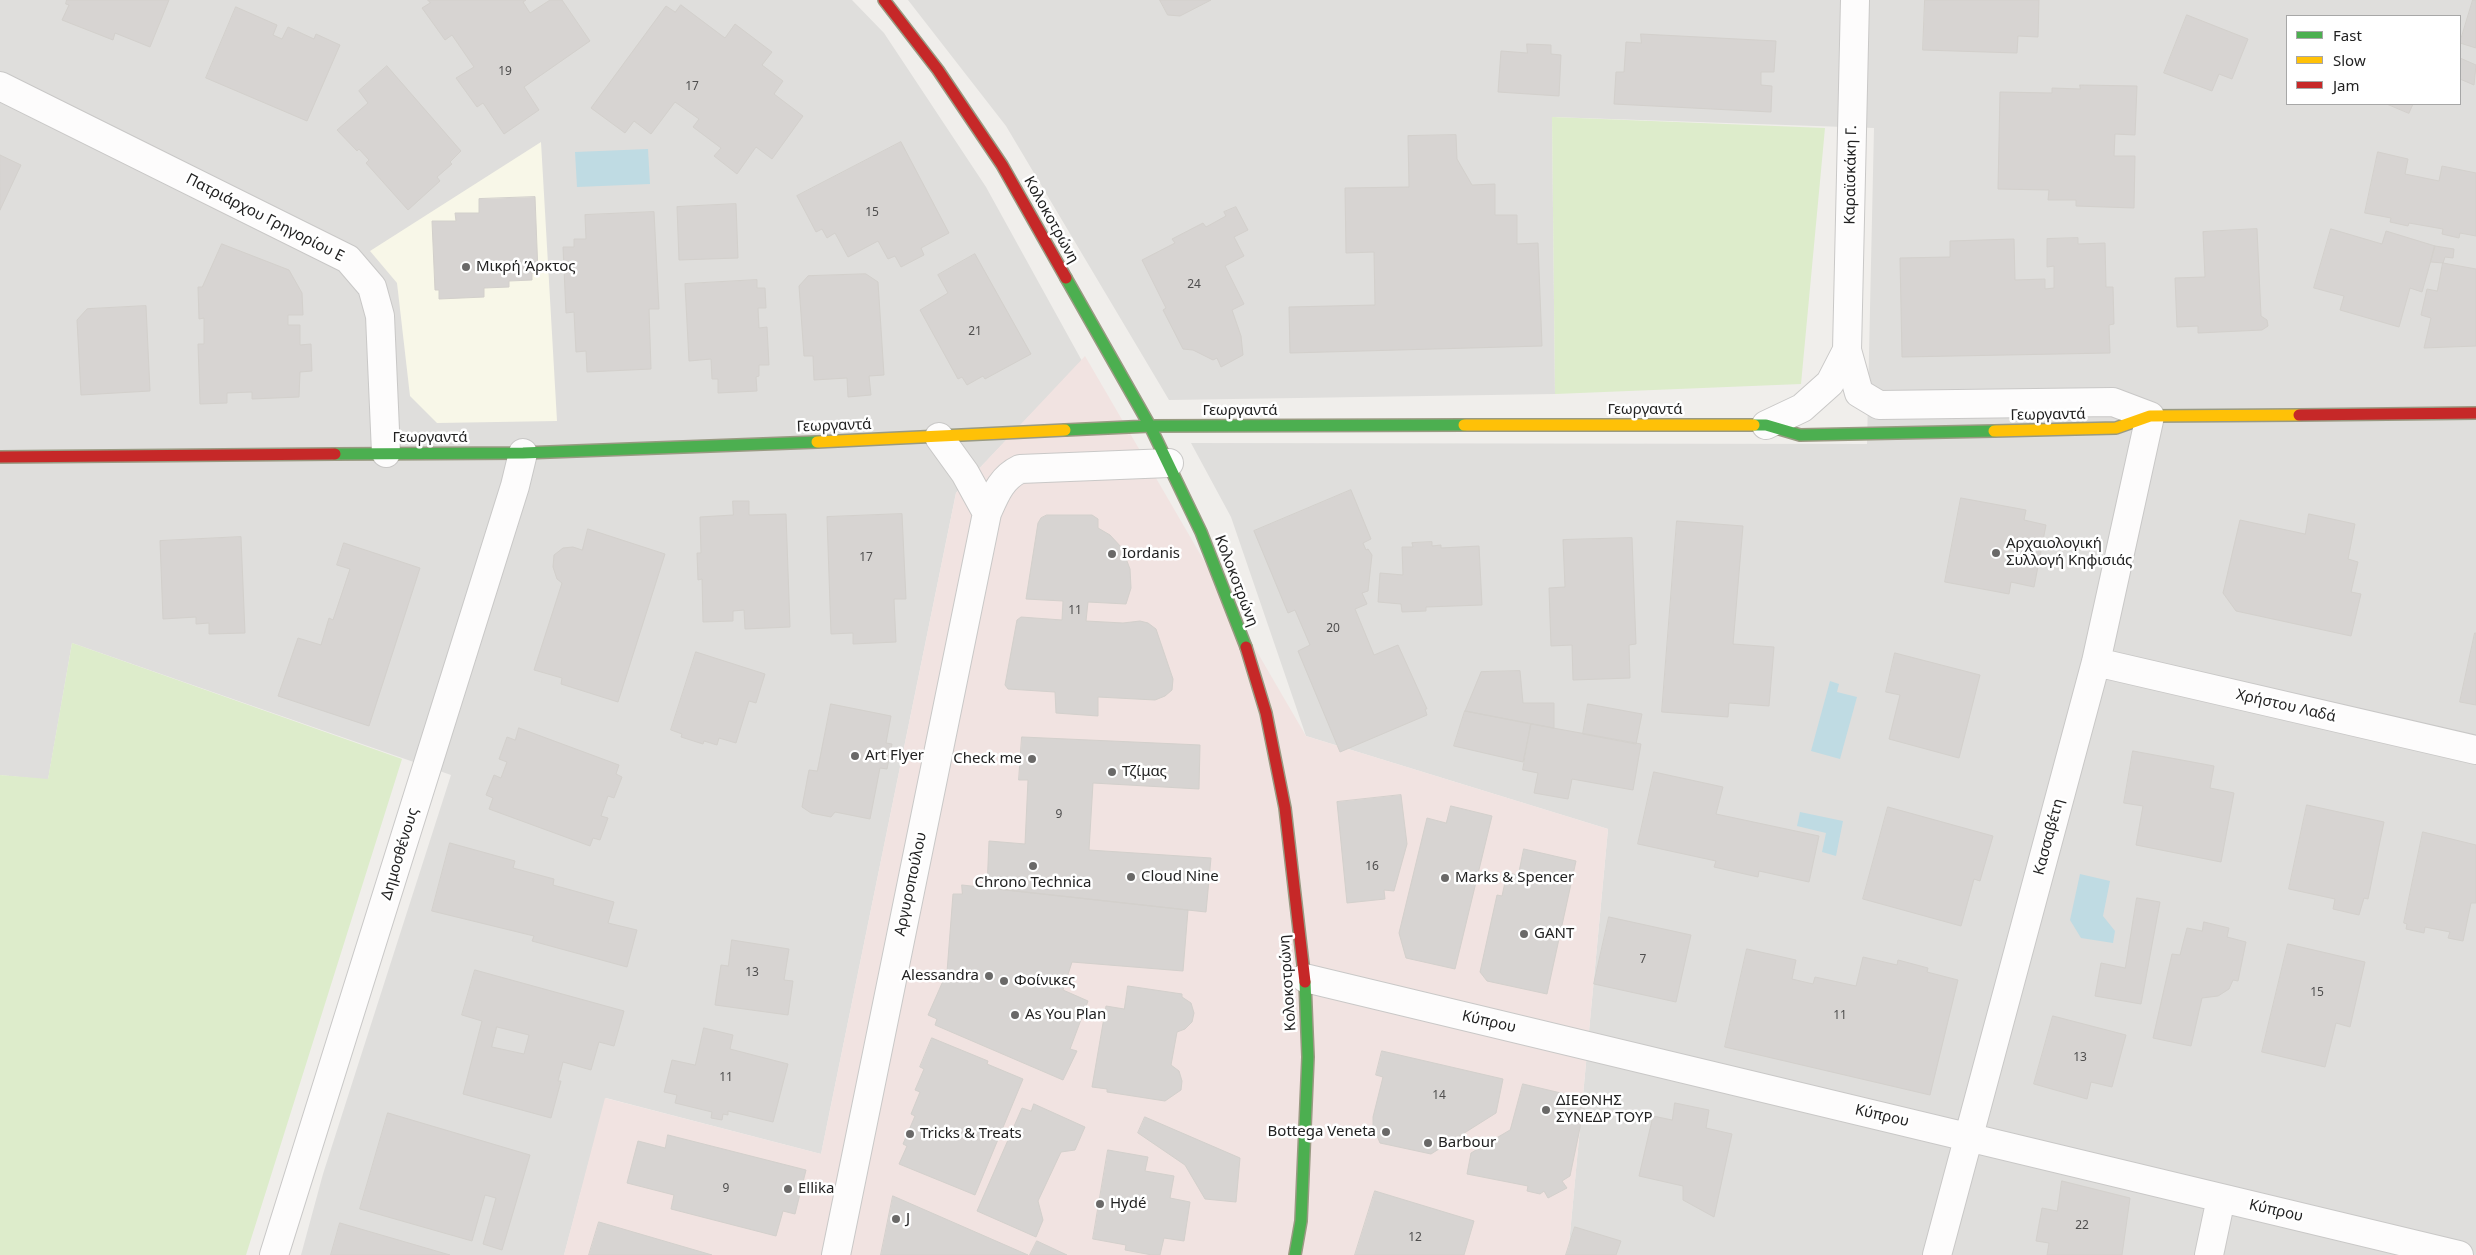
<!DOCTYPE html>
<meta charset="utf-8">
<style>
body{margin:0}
#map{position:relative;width:2476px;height:1255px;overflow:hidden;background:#f0eeeb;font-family:"Noto Sans",sans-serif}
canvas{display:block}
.legend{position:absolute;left:2286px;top:15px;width:175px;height:90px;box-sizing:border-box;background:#fff;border:1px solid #a7a7a7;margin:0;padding:6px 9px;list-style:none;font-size:15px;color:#222}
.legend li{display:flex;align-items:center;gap:10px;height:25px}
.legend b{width:25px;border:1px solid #a7a7a7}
</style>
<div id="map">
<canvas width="2476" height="1255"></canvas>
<ul class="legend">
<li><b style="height:6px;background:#4caf50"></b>Fast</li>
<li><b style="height:6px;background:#ffc107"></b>Slow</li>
<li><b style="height:6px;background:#c62828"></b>Jam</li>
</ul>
</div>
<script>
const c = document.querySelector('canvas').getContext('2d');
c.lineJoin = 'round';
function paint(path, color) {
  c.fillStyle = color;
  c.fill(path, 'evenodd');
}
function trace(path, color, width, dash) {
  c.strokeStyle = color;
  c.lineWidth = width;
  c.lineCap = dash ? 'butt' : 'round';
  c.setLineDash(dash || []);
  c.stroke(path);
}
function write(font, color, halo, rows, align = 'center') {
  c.font = font + ' "Noto Sans",sans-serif';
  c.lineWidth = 5;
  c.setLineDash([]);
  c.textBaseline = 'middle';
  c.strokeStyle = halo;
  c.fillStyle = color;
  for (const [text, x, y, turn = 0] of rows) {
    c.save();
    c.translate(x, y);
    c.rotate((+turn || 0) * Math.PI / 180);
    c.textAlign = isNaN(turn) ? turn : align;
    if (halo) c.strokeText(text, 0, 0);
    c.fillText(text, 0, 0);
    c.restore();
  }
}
const residential = new Path2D(`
 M0,0h852l32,33 102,154 96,174 -126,132 -135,661 -215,-56 -42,157h-263l22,-81 128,-399 -379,-132 -24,137 -48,-5z
 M908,0h1568v1255h-908l40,-426 -302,-93 -75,-219 -40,-74 676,1 7,-316 -322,-11 3,277 -386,6 -163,-274zM2287,16h173v88h-173z`);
const commercial = new Path2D(`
 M1085,356l221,380 302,93 -40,426h-1004l41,-157 216,56 135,-661z`);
const education = new Path2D(`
 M541,142l16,279 -120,2 -27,-27 -13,-113 -27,-32z`);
const grass = new Path2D(`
 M1552,117l273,11 -24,256 -246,10z
 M72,643l330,116 -156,496h-246v-480l48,4z`);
const water = new Path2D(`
 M648,149l2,35 -73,3 -2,-35z
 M1830,681l9,3 -2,8 20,5 -17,62 -29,-8z
 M1800,812l43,9 -7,35 -14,-4 4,-19 -29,-7z
 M2080,874l30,7 -7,35 12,15 -2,12 -32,-5 -11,-18z`);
const building = new Path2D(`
 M67,0h102l-19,47 -35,-14 -2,7 -51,-20 7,-15 -3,-1z
 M428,0h98l-3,2 7,11 20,-13h12l28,41 -66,46 15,23 -35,24 -21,-31 -6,4 -21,-29 18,-11 -22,-32 -7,5 -23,-32 8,-5z
 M1160,0h51l-31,16 -12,-1z
 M1925,0h114l-1,37 -20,-1 -1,17 -94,-3z
 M2473,0h3v48l-16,-5z
 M681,5l44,33 10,-14 37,28 -10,13 21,16 -9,13 29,22 -31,43 -16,-12 -19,27 -23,-18 7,-8 -28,-21 6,-8 -24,-17 -24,32 -17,-13 -9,12 -34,-25 75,-102 9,6z
 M236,7l41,18 -4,10 9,4 6,-12 26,12 2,-5 24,11 -33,76 -101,-43z
 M2187,15l61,24 -16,40 -13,-5 -7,17 -48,-18z
 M1641,34l135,7 -2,31h-13v13l11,1 -1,26 -157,-8 2,-32h8l2,-30 15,1z
 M1527,44l24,1v9l10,1 -2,41 -61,-4 3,-41 26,2z
 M2460,58l16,7 -2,20 -14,-6z
 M387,66l74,85 -11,11 2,2 -15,13 3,4 -32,29 -42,-47 3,-3 -10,-11 -2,2 -20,-21 31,-27 -9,-12z
 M2080,85l57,1 -2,49 -20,-1 -1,22h21l-1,52 -58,-2v-6h-28l1,-10 -51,-1 2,-97 52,1v-5l28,1z
 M2387,104h26l-4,9z
 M1456,135l1,24 15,26 23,-1v31h22v29l21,-1 4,103 -252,7 -1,-46 86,-2 -1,-53 -28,1 -1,-65 64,-1 -1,-51z
 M901,142l48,91 -28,15 3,7 -23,12 -6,-11 -7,3 -10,-18 -30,16 -13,-24 -8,5 -5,-9 -6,3 -19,-36z
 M2378,152l30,7 -3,15 34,7 3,-15 34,7v63l-16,-3 -1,5 -17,-4 1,-5 -34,-6 -1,3 -18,-4 1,-4 -26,-5z
 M0,155l21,10 -21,45z
 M535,197l3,76h-6v7l-23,1v6l-25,1v9l-45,2v-9h-4l-3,-69h24l-1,-8h24v-14z
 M736,204l2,54 -59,2 -2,-53z
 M1236,207l12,23 -14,7 10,19 -19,10 19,38 -12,6 9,26 2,19 -22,12 -4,-9 -4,2 -20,-10 -10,-1 -20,-39 3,-2 -24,-48 33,-17 -3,-4 31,-16 3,4 20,-11 -2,-4z
 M654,212l5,97h-10l2,60 -64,3 -1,-21 -10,1 -2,-40 -8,1 -3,-66h11v-8h12l-1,-24z
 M2257,229l4,87 6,4 1,6 -6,4 -64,3v-7l-21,1 -2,-49 30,-1 -2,-45z
 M2331,229l51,15 4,-13 49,15 -13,46 -12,-4 -11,39 -59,-17 4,-14 -30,-8z
 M2078,238v6l27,-1 1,44h7l1,37 -5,1 1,28 -208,4 -2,-99 50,-1v-16l64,-2 1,41 30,-1v10l9,-1v-22l-7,1v-28z
 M222,244l67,26 13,23 1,22h-15v10h12v20l11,-1 1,27 -12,1 -1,25 -47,2v-7l-25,1v10l-27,1 -2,-60h6v-26l-5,1 -1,-32h4z
 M2435,246l19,3 -1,9 -8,-1 -2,6 -12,-1z
 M975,254l56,100 -46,25 -2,-3 -16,9 -5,-8 -4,2 -38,-69 28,-17 -10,-18z
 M2443,263l33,6v77l-52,2 7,-30 -10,-3 6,-26 10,2z
 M866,274l12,8 6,93 -15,1 2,19 -23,2 -1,-19 -33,2 -1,-24h-9l-5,-70 9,-10z
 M757,280v8h8l1,20h-8l1,20 8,-1 2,38h-10v11l-3,1 1,14 -39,2v-14h-6l-1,-20 -22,2 -4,-77z
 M146,306l4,85 -69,4 -4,-75 10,-11z
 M1351,490l20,49 -8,4 3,7 2,-1 4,6 -4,36 -6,2 5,11 -12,5 19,46 24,-10 29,64h-2l2,6 -87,37 -42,-101 12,-6 -15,-35 -7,3 -34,-82z
 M1961,498l65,12 -2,10 22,5 -12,62 -23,-5 -2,12 -64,-12z
 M733,501h16v14l37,-1 4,113 -45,2 -1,-19 -11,1v10l-30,1 -1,-43 -4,1 -1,-27h4l-1,-36 33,-2z
 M902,514l4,85h-12l2,43 -43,2v-11l-22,1 -4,-117z
 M2309,514l46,10 -7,35 10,3 -7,30 10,2 -10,42 -115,-25 -13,-18 17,-73 65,14z
 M1047,515h45l6,4v9l12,7 12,13 8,21 1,19 -5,16 -38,-2 -2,19 37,2 17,-2 8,2 8,6 17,50 -1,11 -7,6 -10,4 -57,-3v19l-42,-3 -1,-21 -47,-3 -3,-4 12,-65 4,-3 41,3 1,-19 -37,-2 12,-76 3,-5z
 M1677,521l66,5 -10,118 41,3 -5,59 -40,-3 -1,14 -66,-5z
 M588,529l77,25 -47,148 -57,-18 1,-6 -28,-8 28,-87 -5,-4 -4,-12 1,-12 9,-7 10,-1 9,3z
 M241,537l4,96 -36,1v-11l-13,1v-7l-33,2 -3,-78z
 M1632,538l4,106 -7,1 1,33 -57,2 -1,-35 -21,1 -2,-58 16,-1 -2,-47z
 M1432,542v4l9,-1v3l38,-2 3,59 -56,2v4l-24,1 -1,-8 -23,-2 2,-29 23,2 -1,-28h11l-1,-4z
 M344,543l76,25 -51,158 -91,-30 20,-58 23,7 8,-27 4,2 17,-51 -13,-4z
 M2475,633h1v72l-16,-3z
 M696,652l69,22 -9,29 -7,-2 -13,42 -17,-5 -2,7 -13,-4 -1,3 -22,-7 1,-3 -11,-4z
 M1895,653l85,22 -21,83 -70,-19 11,-44 -14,-3z
 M1520,671l3,32h31v25l-89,-17 16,-39z
 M831,704l60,12 -5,27 6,1 -5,25 -7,-1 -10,51 -35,-7 -4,5 -20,-4 -9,-6 7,-37 8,1z
 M1588,704l54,10 -6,30 -53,-10z
 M1465,711l66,13 -8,38 -69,-16z
 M1531,724l110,20 -8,46 -61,-11 -4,20 -34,-6 4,-20 -15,-3z
 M519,728l100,37 -3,9 6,3 -8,21 -6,-2 -7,20 7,2 -8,22 -7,-2 -3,8 -101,-37 4,-11 -7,-3 8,-20 7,3 6,-16 -8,-3 8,-22 8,3z
 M1022,737l178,8 -1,44 -106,-6 -4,67 122,8 -5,54 -219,-24 2,-47 36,3 3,-64h-9z
 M2133,751l81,15 -4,22 24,5 -13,69 -85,-17 7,-39 -19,-3z
 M1654,772l69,15 -7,27 103,22 -10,46 -50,-11 -1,6 -44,-10 2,-6 -78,-17z
 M1401,795l6,49 -13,47 -10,-1 1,9 -38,4 -10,-101z
 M2307,805l77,17 -16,77 -4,-1 -5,17 -26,-6 2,-10 -46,-10z
 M1451,806l41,10 -37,153 -49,-11 -7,-25 28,-115 19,5z
 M1888,807l105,29 -13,45 -6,-2 -13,47 -98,-27z
 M2423,832l53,13v58h-5l-8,38 -15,-3 2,-6 -25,-5 -1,6 -18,-4 1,-5 -3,-1z
 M450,843l65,18 -2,7 41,11 -1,6 61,17 -6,21 29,7 -10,37 -95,-26 2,-5 -102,-25z
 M1524,849l52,12 -29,133 -60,-13 -7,-9 17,-77 5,1 5,-23 11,2z
 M962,885l226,25 -5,61 -111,-9 -9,28 25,11 -18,48 7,2 -14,29 -128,-55 2,-6 -9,-4 19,-43 6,-78h9z
 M2137,898l23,4 -19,102 -46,-8 6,-33 24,5z
 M1609,917l82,18 -15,67 -82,-18z
 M2204,922l25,6 -2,9 19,5 -8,39 -5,-1 -4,9 -11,7 -16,2 -11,48 -38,-8 19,-84 8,1 7,-27 15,3z
 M732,940l57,9 -5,31 9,1 -5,34 -73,-10 6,-40 7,1z
 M2288,944l77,18 -15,65 -14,-4 -11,44 -63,-15z
 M1747,949l49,11 -4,19 21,5 2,-7 41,9 7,-29 34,8 1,-5 30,8 -1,4 31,8 -28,115 -205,-48z
 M475,970l149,41 -10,35 -15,-4 -8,28 -28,-8 -5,19h3l-10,37 -88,-24 19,-73 -20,-6zM497,1027l32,8 -5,19 -32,-7z
 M1128,986l54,8v3l9,6 3,10 -2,9 -7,7 -8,3 -6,33 8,6 3,10 -1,9 -16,11 -58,-9v-3l-15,-2 14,-81 18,3z
 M2053,1016l73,19 -14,52 -21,-5 -4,17 -53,-15z
 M704,1028l29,7 -3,14 58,15 -15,58 -45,-11v4l-5,-1 -1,6 -11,-2 1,-6 -37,-9 2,-8 -13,-3 8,-32 23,5z
 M932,1038l56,23 -1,3 36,15 -48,116 -76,-31 8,-18 -4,-2 12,-28 -4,-2 9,-22 -5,-2 9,-21 -4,-2z
 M1382,1051l121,28 -7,34 -65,41 -51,-11 -7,-17v-9l10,-40 -7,-2z
 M1523,1084l63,15 -16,77 -8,5 5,7 -19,10 -4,-7 -4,3 -13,-3 1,-5 -61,-12 4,-21 39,-23z
 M1675,1103l34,7 -3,18 26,6 -18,83 -31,-17v-14l-44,-10 14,-60 19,4z
 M1034,1104l51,23 -10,23 -14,2 -23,49 5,19 -7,17 -59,-26 45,-103 9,3z
 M388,1113l142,42 -28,95 -19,-6 13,-46 -11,-3 -13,46 -112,-32z
 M1145,1117l95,41 -4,44 -31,-3 -20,-34 -47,-32z
 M668,1135l138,35 -11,44 -12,-3 -7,25 -105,-27 3,-14 -47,-12 11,-42 27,7z
 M1108,1150l40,7 -3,14 29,5 -4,22 20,4 -6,39 -20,-3 -4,17h-8l-27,-5 1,-5 -33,-6z
 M2062,1181l68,17 -8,57h-75l2,-12 -13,-2 6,-33 15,3z
 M1375,1191l99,30 -10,34h-109z
 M893,1196l135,59h-147z
 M599,1222l113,33h-123z
 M340,1223l110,32h-119z
 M1575,1227l46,14 -5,14h-50z
 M1037,1241l30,14h-37z`);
const street = new Path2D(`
 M1855,0l-8,350 12,43 20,12 234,-3 37,14 -54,246 -159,593
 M0,86l348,173 24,28 8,29 6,137
 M1766,425l36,-17 28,-25 17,-33
 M939,437l26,36 22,40
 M2096,662l380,88
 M1305,978l1154,277
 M274,1255l241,-769 8,-33
 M836,1255l151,-742c8,-18 14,-35 33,-44l149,-6
 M2209,1255l12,-57`);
const fast = new Path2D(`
 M1066,278l84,148 51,106 45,115
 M1754,425h12l34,10 194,-4
 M1065,430l85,-4 314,-1
 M335,454l188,-1 294,-11
 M1295,1255l6,-34 7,-164 -3,-75`);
const slow = new Path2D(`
 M1464,425h290
 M1994,431l122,-3 34,-12 149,-1
 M817,442l248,-12`);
const jam = new Path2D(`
 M884,0l54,70 64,95 64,113
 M2299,415l177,-2
 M0,457l335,-3
 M1246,647l20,66 19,95 20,174`);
const markers = [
 [466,267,5,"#6a6968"],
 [1996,553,5,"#6a6968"],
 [1112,554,5,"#6a6968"],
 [855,756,5,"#6a6968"],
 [1032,759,5,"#6a6968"],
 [1112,772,5,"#6a6968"],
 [1033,866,5,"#6a6968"],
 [1131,877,5,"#6a6968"],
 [1445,878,5,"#6a6968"],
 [1524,934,5,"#6a6968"],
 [989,976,5,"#6a6968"],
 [1004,981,5,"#6a6968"],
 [1015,1015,5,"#6a6968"],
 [1546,1110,5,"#6a6968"],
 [1386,1132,5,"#6a6968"],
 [910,1134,5,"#6a6968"],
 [1428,1143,5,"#6a6968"],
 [788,1189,5,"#6a6968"],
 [1100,1204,5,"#6a6968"],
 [896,1219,5,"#6a6968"]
];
const numberNames = [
 ["19",505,72],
 ["17",692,87],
 ["15",872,213],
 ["24",1194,285],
 ["21",975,332],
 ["17",866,558],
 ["11",1075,611],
 ["20",1333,629],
 ["9",1059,815],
 ["16",1372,867],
 ["7",1643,960],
 ["13",752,973],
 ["15",2317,993],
 ["11",1840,1016],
 ["13",2080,1058],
 ["11",726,1078],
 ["14",1439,1096],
 ["9",726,1189],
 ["22",2082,1226],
 ["12",1415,1238]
];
const streetNames = [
 ["Καραϊσκάκη Γ.",1851,175,-89],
 ["Πατριάρχου Γρηγορίου Ε",265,218,27],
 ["Κολοκοτρώνη",1051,220,61],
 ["Γεωργαντά",1645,410],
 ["Γεωργαντά",1240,411],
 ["Γεωργαντά",2048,415,-1],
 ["Γεωργαντά",834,426,-2],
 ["Γεωργαντά",430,438],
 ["Κολοκοτρώνη",1236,581,69],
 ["Χρήστου Λαδά",2286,706,13],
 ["Κασσαβέτη",2049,837,-75],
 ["Δημοσθένους",400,854,-73],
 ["Αργυροπούλου",911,884,-78],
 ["Κολοκοτρώνη",1288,983,-94],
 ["Κύπρου",1489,1022,13],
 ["Κύπρου",1882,1116,13],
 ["Κύπρου",2276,1211,13]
];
const poiNames = [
 ["Μικρή Άρκτος",476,267],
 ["Αρχαιολογική",2006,544],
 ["Συλλογή Κηφισιάς",2006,561],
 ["Iordanis",1122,554],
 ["Art Flyer",865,756],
 ["Check me",1022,759,"right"],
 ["Τζίμας",1122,772],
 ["Cloud Nine",1141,877],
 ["Marks & Spencer",1455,878],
 ["Chrono Technica",1033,883,"center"],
 ["GANT",1534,934],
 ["Alessandra",979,976,"right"],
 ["Φοίνικες",1014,981],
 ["As You Plan",1025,1015],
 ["ΔΙΕΘΝΗΣ",1556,1101],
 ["ΣΥΝΕΔΡ ΤΟΥΡ",1556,1118],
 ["Bottega Veneta",1376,1132,"right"],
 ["Tricks & Treats",920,1134],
 ["Barbour",1438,1143],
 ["Ellika",798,1189],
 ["Hydé",1110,1204],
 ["J",906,1219]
];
paint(residential, '#dfdedc');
paint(commercial, '#f1e3e1');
paint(education, '#f8f7e8');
paint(grass, '#ddeccb');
paint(water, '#bfdbe3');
paint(building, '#d7d4d2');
trace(building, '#d3d0cc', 1);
trace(street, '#c9c8c7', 30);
trace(fast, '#999a82', 14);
trace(slow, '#999a82', 14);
trace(jam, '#999a82', 14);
trace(street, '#fdfcfc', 28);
trace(fast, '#4caf50', 11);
trace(slow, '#ffc107', 11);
trace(jam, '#c62828', 11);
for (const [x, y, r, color] of markers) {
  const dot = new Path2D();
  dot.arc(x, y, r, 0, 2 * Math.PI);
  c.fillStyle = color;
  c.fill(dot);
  trace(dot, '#fff', 2);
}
write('12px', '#4f4e4e', null, numberNames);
write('15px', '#222', '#fff', streetNames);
write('15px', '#222', '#fff', poiNames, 'left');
</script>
